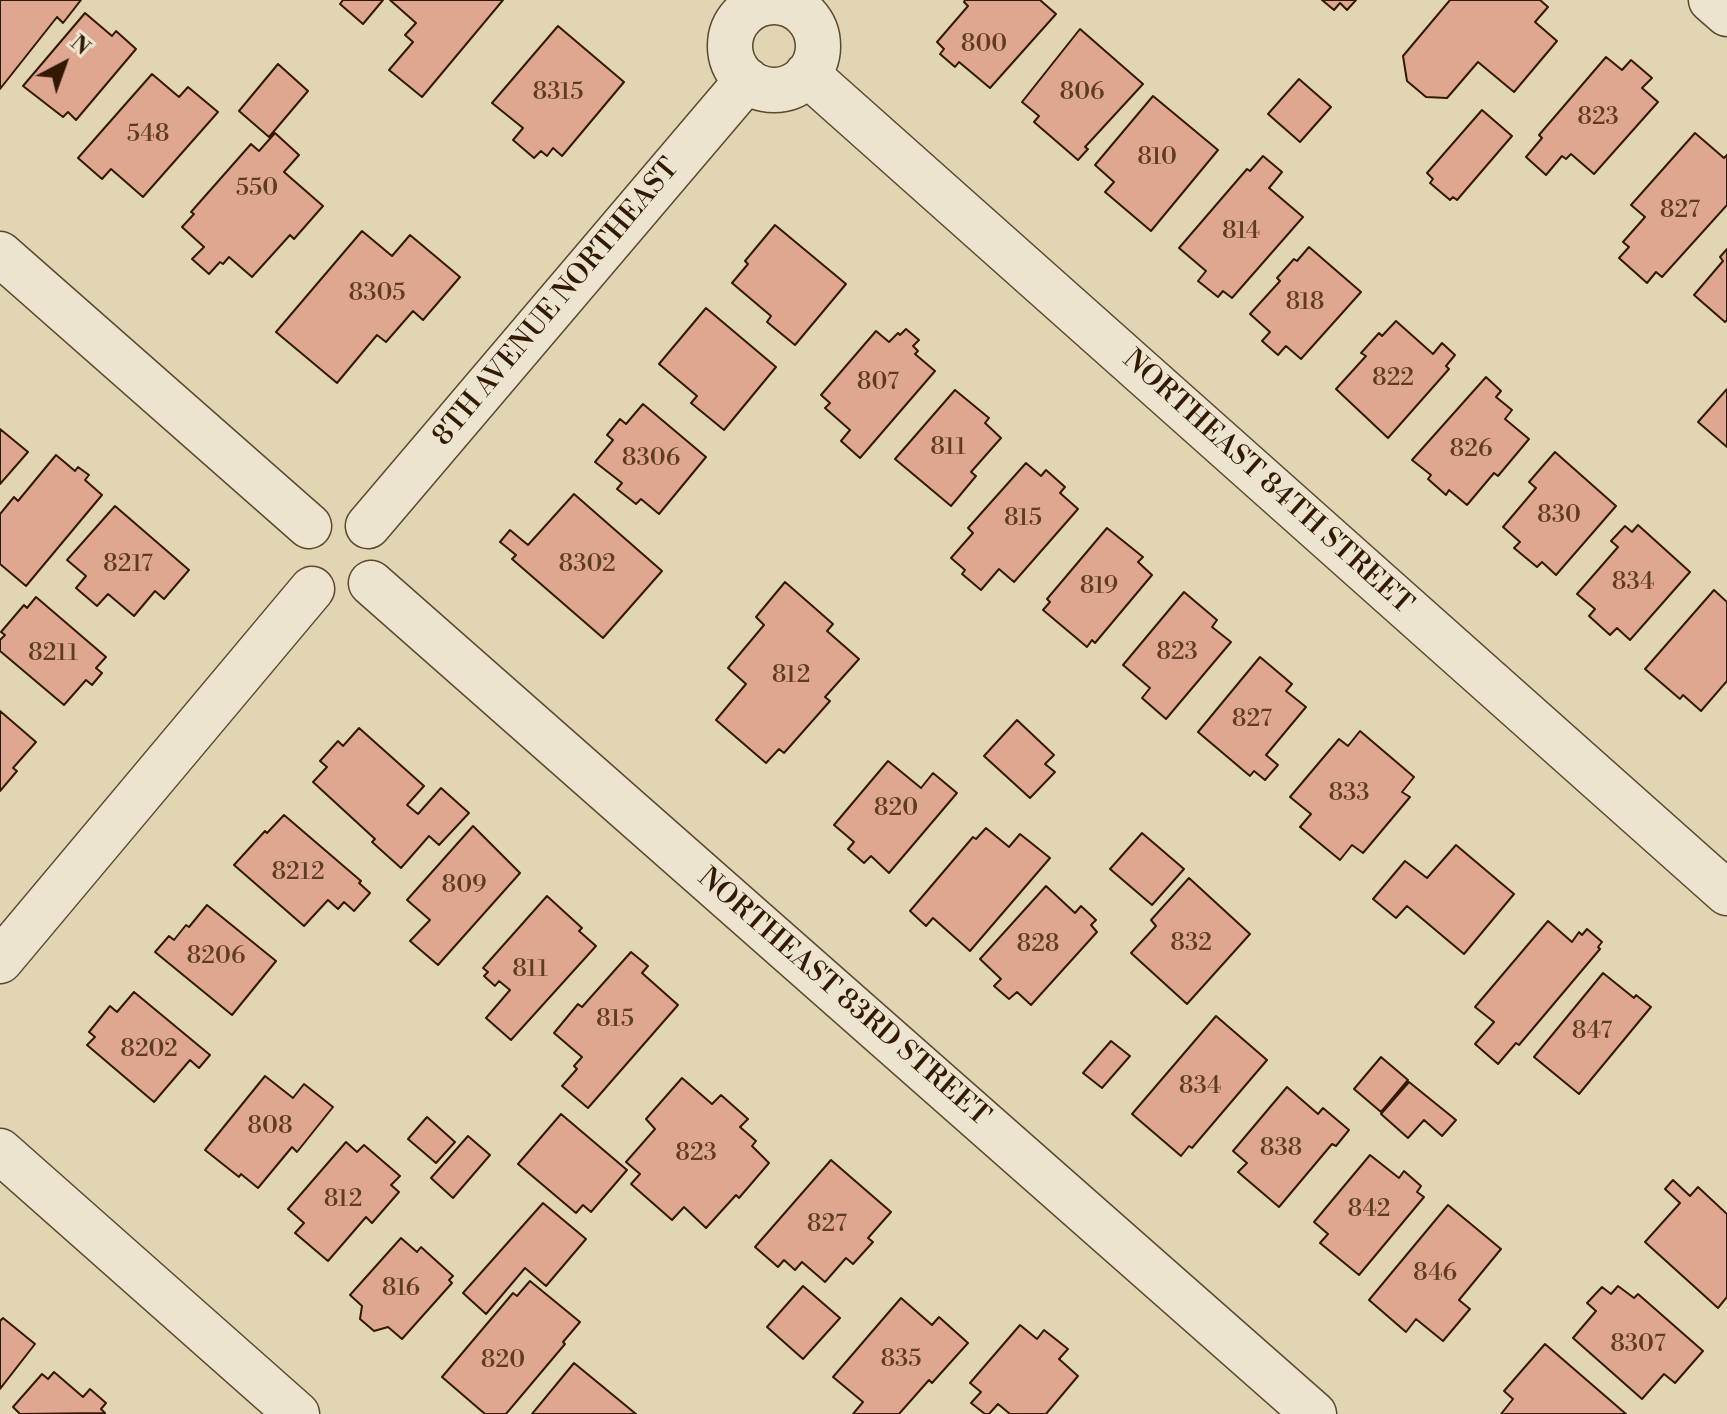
<!DOCTYPE html>
<style>
body{margin:0}
#map{position:relative;width:1727px;height:1414px;overflow:hidden;background:#e1d5b3;font-family:"Libre Bodoni",serif}
canvas{display:block}
.north{position:absolute;left:24px;top:24px;width:80px;height:80px;-webkit-text-stroke:6px #ece4ce;paint-order:stroke;rotate:41deg;font-size:22px;font-weight:700;line-height:32px;text-align:center;color:#331900}
.north::after{content:'';display:block;margin:auto;width:28px;height:36px;background:#331900;clip-path:polygon(50% 0,100% 100%,50% 72%,0 100%)}
</style>
<div id="map">
<canvas width="1727" height="1414"></canvas>
<div class="north">N</div>
</div>
<script>
const c = document.querySelector('canvas').getContext('2d');
c.lineJoin = 'round';
function paint(path, color) {
  c.fillStyle = color;
  c.fill(path, 'evenodd');
}
function trace(path, color, width, dash) {
  c.strokeStyle = color;
  c.lineWidth = width;
  c.lineCap = dash ? 'butt' : 'round';
  c.setLineDash(dash || []);
  c.stroke(path);
}
function write(font, color, halo, rows, align = 'center') {
  c.font = font + ' "Libre Bodoni",serif';
  c.lineWidth = 6;
  c.setLineDash([]);
  c.textBaseline = 'middle';
  c.strokeStyle = halo;
  c.fillStyle = color;
  for (const [text, x, y, turn = 0] of rows) {
    c.save();
    c.translate(x, y);
    c.rotate((+turn || 0) * Math.PI / 180);
    c.textAlign = isNaN(turn) ? turn : align;
    if (halo) c.strokeText(text, 0, 0);
    c.fillText(text, 0, 0);
    c.restore();
  }
}
const building = new Path2D(`
 M0,0h81l-18,23 -6,-6 -57,72z
 M343,0h40l-20,24 -23,-20z
 M390,0h113l-81,97 -33,-27 24,-28 -8,-7 11,-12z
 M965,0h75l16,14 -66,74 -31,-26 -4,5 -15,-13 4,-5 -7,-7 31,-36 -4,-4z
 M1322,0h34l-9,10 -7,-7 -6,7z
 M1450,0h90l8,7 -13,15 22,19 -43,51 -36,-30 -31,36 -21,-1 -19,-16 -4,-25z
 M85,13l27,23 4,-5 20,18 -60,71 -8,-8 -5,5 -40,-31z
 M558,26l66,56 -62,74 -9,-8 -6,8 -6,-5 -7,7 -21,-18 10,-12 -31,-25z
 M1080,29l63,55 -58,63 3,2 -10,11 -44,-38 5,-6 -17,-14z
 M1606,57l16,13 9,-10 21,18 -10,10 16,14 -64,72 -23,-20 -5,5 -4,-3 -16,19 -20,-18 16,-19 -3,-3z
 M278,64l30,27 -39,46 -30,-26z
 M152,74l27,23 9,-10 30,25 -75,85 -32,-28 -9,10 -24,-21z
 M1299,79l32,28 -31,35 -32,-28z
 M1153,96l65,54 -67,81 -46,-39 9,-10 -19,-17z
 M1482,110l30,26 -55,64 -4,-3 -3,3 -20,-17 3,-4 -6,-6z
 M275,133l24,22 -15,17 39,34 -29,33 -4,-4 -38,42 -23,-20 -6,7 -3,-2 -11,12 -17,-15 12,-12 -22,-20 12,-13 -3,-2 60,-68 8,7z
 M1695,133l29,25 3,-3v50l-65,72 -6,-5 -9,11 -28,-25 10,-11 -6,-5 22,-25 -14,-12z
 M1263,156l19,16 -13,16 34,29 -71,81 -9,-7 -5,6 -20,-16 8,-10 -27,-23 68,-79 3,2z
 M775,225l71,59 -51,61 -28,-23 4,-6 -39,-33 16,-19 -3,-3z
 M362,231l30,25 18,-21 50,42 -37,43 -10,-9 -27,31 -9,-7 -40,48 -61,-51z
 M1309,247l52,45 -60,67 -15,-13 -8,9 -16,-14 8,-9 -20,-18 30,-33 -3,-3 17,-19 3,2z
 M1727,249v71l-2,2 -31,-27 29,-34 -3,-4z
 M706,308l70,59 -52,63 -33,-27 6,-7 -38,-32z
 M1396,321l37,33 9,-11 13,12 -9,11 3,3 -61,69 -52,-49 30,-33 -5,-3 18,-20 3,3z
 M906,329l13,11 -6,6 5,5 -3,3 20,17 -75,87 -19,-17 9,-11 -25,-22 5,-5 -9,-8 55,-64 13,11 9,-9 2,2z
 M1486,377l15,14 -5,6 16,13 -7,9 24,20 -31,37 -4,-3 -27,32 -18,-15 -3,5 -18,-16 3,-4 -19,-15z
 M1727,389v58l-29,-25z
 M955,390l34,28 -4,5 16,15 -30,34 5,4 -25,30 -56,-47z
 M643,404l63,53 -47,57 -18,-15 -5,5 -19,-15 5,-6 -27,-21 18,-22 -6,-5 13,-16 6,5z
 M0,429l28,23 -28,32z
 M1555,452l61,54 -60,69 -14,-13 -5,5 -23,-19 6,-6 -17,-15 33,-39 -7,-6z
 M56,455l19,16 3,-4 11,8 -4,5 17,15 -76,91 -26,-22v-50l14,-17 4,4z
 M1026,463l15,13 5,-6 19,17 -5,6 18,16 -64,73 -15,-13 -18,21 -19,-16 3,-4 -14,-12 22,-25 -5,-5z
 M574,494l88,77 -59,67 -91,-79 4,-4 -16,-13 10,-12 18,15z
 M115,506l74,64 -25,29 -9,-8 -21,25 -26,-22 -11,12 -21,-18 10,-12 -19,-16z
 M1638,525l52,47 -60,68 -13,-12 -7,7 -21,-19 6,-7 -18,-15 41,-47 -7,-6 14,-15 7,6z
 M1107,528l36,29 -5,5 14,13 -57,68 -3,-3 -5,7 -44,-37 7,-8 -3,-3z
 M785,582l48,42 -6,7 32,28 -34,38 5,4 -46,52 -5,-4 -13,14 -50,-43 30,-36 -18,-16 36,-43 -8,-8z
 M1714,590l13,12v79l-26,30 -18,-16 -3,4 -35,-30z
 M1184,592l33,28 -5,7 19,15 -65,77 -24,-21 8,-10 -27,-23z
 M36,597l70,60 -10,11 6,5 -10,12 -6,-5 -22,25 -64,-54v-11l5,-5 -4,-3 23,-27 3,3z
 M1260,657l32,27 -6,7 20,16 -40,48 12,10 -13,15 -11,-9 -4,5 -52,-44z
 M0,711l36,31 -23,26 4,3 -17,20z
 M1017,720l37,35 -9,9 10,8 -25,26 -46,-42z
 M359,728l65,58 -17,19 11,9 23,-26 28,25 -30,32 -10,-9 -28,32 -29,-26 3,-3 -62,-57 14,-15 -7,-6 18,-20 5,5z
 M1360,731l54,46 -12,15 8,5 -47,56 -11,-8 -12,15 -40,-33 11,-13 -21,-17 49,-58 9,7z
 M888,761l33,27 12,-15 24,20 -68,80 -18,-17 -7,7 -16,-14 6,-7 -20,-17z
 M284,815l77,66 -2,2 11,10 -16,18 -10,-9 -6,7 -10,-9 -24,26 -70,-61 31,-34 2,2z
 M473,826l47,47 -82,92 -28,-24 20,-21 -23,-20z
 M986,828l23,19 11,-13 30,24 -80,93 -37,-33 -7,8 -16,-15 63,-74 3,2z
 M1142,833l42,36 -32,36 -42,-36z
 M1456,845l58,49 -50,60 -57,-48 -11,12 -23,-19 32,-38 22,17z
 M1189,878l61,56 -63,70 -56,-51 25,-27 -5,-6z
 M1046,886l29,27 6,-7 15,14 -5,5 6,7 -66,73 -14,-13 -8,7 -15,-13 7,-7 -21,-20z
 M547,896l35,32 -3,3 17,15 -85,94 -25,-22 24,-28 -11,-9 -4,5 -11,-10 4,-4 -5,-4z
 M207,905l69,56 -44,54 -77,-63 14,-16 5,4 12,-15 3,2z
 M1548,921l24,21 7,-10 3,3 5,-6 15,13 -4,5 2,2 -81,96 -3,-2 -18,21 -23,-20 19,-22 -19,-15z
 M631,952l17,14 -6,7 36,32 -90,103 -26,-22 15,-17 -3,-3 8,-9 -28,-24 24,-29 4,3z
 M1603,973l31,25 2,-3 15,12 -72,87 -45,-37z
 M134,992l76,63 -11,13 -9,-8 -36,42 -67,-57 8,-8 -6,-5 21,-26 7,6z
 M1216,1016l51,44 -75,88 -3,-2 -8,10 -49,-42z
 M1111,1041l19,15 -28,32 -19,-15z
 M1381,1057l27,23 -27,32 -27,-23z
 M265,1076l28,22 11,-14 29,23 -36,45 -5,-5 -34,41 -17,-14 -2,3 -34,-27z
 M682,1078l30,26 9,-9 27,24 -8,8 16,14 -4,5 17,17 -30,35 -3,-3 -30,33 -22,-21 -12,13 -41,-36 9,-10 -14,-12 29,-33 -9,-10z
 M1409,1082l47,38 -14,16 -18,-16 -16,18 -27,-24z
 M1287,1087l31,27 5,-6 26,22 -13,16 -4,-2 -53,63 -41,-35 9,-9 -14,-12z
 M561,1114l66,56 -36,42 -8,-7 -7,8 -58,-49z
 M427,1117l28,25 -19,21 -28,-24z
 M468,1136l22,19 -37,43 -22,-20z
 M346,1142l11,10 7,-7 36,31 -9,9 8,7 -27,31 -6,-6 -38,44 -33,-28 9,-10 -16,-14z
 M1370,1155l29,23 5,-7 17,15 -4,6 7,5 -65,78 -39,-32 8,-9 -14,-12z
 M831,1160l60,52 -23,26 5,4 -20,22 -7,-6 -21,24 -23,-20 -7,8 -11,-10 -6,7 -23,-20z
 M1673,1180l17,16 8,-9 29,27v83l-9,11 -73,-66 35,-39 -15,-14z
 M543,1203l43,36 -40,47 -21,-18 -39,46 -23,-21z
 M1448,1205l53,44 -42,51 11,9 -27,32 -27,-22 -10,13 -37,-32z
 M401,1238l16,14 4,-5 32,29 -4,4 3,3 -50,56 -14,-12 -14,4 -14,-12 2,-13 -12,-11z
 M530,1281l50,41 -17,20 2,2 -59,70h-21l-43,-37 71,-84 4,3z
 M803,1286l37,32 -37,41 -36,-32z
 M1618,1286l16,12 4,-4 65,57 -28,32 -11,-9 -22,25 -69,-61 23,-27 -9,-8 15,-16 9,7z
 M901,1298l31,27 7,-8 29,26 -36,40 -3,-3 -30,34h-46l10,-12 -30,-25z
 M3,1318l32,26 -35,45v-68z
 M1020,1325l17,14 7,-9 24,19 -9,10 19,17 -32,38h-36l-12,-10 -9,10h-4l-14,-11 10,-11 -11,-9z
 M1545,1344l81,70h-125l12,-15 -9,-8z
 M574,1363l62,51h-104z
 M54,1372l29,25 7,-8 16,14 -5,6 4,4 -85,1 -7,-7 29,-33 6,5z`);
const street = new Path2D(`
 M1711,0l16,14
 M730 46a44 44 0 1 1 88 0a44 44 0 1 1-88 0Z
 M807,74l920,819
 M0,254l309,272
 M368,526l379,-446
 M371,583l943,831
 M0,961l312,-372
 M0,1151l297,263`);
const numberNames = [
 ["800",984,45],
 ["8315",558,93],
 ["806",1082,93],
 ["823",1598,118],
 ["548",148,135],
 ["810",1157,158],
 ["550",257,189],
 ["827",1680,211],
 ["814",1241,232],
 ["8305",377,294],
 ["818",1305,303],
 ["822",1393,379],
 ["807",878,383],
 ["811",948,448],
 ["826",1471,450],
 ["8306",651,459],
 ["830",1559,516],
 ["815",1023,519],
 ["8217",128,565],
 ["8302",587,565],
 ["834",1633,583],
 ["819",1099,587],
 ["823",1177,653],
 ["8211",53,654],
 ["812",791,676],
 ["827",1252,720],
 ["833",1349,794],
 ["820",896,809],
 ["8212",298,873],
 ["809",464,886],
 ["832",1191,944],
 ["828",1038,945],
 ["8206",216,957],
 ["811",530,970],
 ["815",615,1020],
 ["847",1592,1032],
 ["8202",149,1050],
 ["834",1200,1087],
 ["808",270,1127],
 ["838",1281,1149],
 ["823",696,1154],
 ["812",343,1200],
 ["842",1369,1210],
 ["827",827,1225],
 ["846",1435,1274],
 ["816",401,1289],
 ["8307",1638,1345],
 ["835",901,1360],
 ["820",503,1361]
];
const streetNames = [
 ["8TH AVENUE NORTHEAST",557,303,-50],
 ["NORTHEAST 84TH STREET",1267,483,42],
 ["NORTHEAST 83RD STREET",843,998,41]
];
paint(building, '#dfa690');
trace(building, '#331900', 2);
trace(street, '#5e482d', 47);
trace(street, '#ece4ce', 44);
write('24px', '#5e3c24', null, numberNames);
write('28px', '#331900', '#ece4ce', streetNames);
</script>
